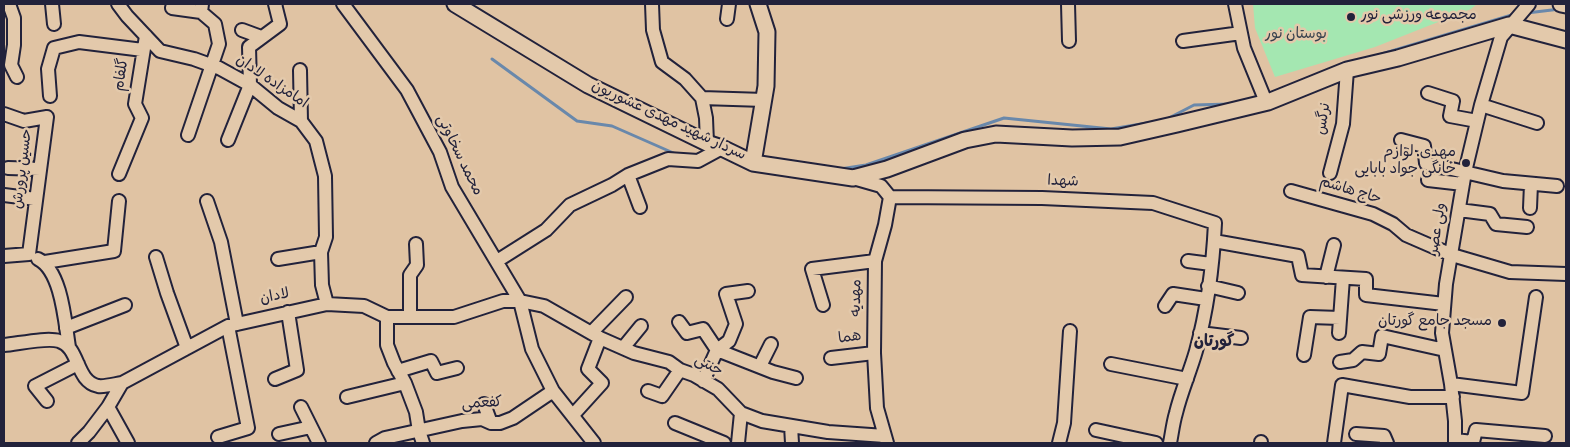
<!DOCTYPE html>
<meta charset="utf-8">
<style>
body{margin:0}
#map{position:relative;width:1570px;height:447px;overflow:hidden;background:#e0c3a3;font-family:Dekko,sans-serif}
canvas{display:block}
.frame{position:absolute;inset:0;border:5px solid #22223b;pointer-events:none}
</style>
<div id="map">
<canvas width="1570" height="447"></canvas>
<div class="frame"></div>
</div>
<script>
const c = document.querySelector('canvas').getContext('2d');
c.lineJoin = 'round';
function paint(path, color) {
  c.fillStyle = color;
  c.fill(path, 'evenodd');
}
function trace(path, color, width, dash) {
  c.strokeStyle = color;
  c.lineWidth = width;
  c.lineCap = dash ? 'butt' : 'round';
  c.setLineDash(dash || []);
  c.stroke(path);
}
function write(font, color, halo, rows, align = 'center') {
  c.font = font + ' Dekko,"Playpen Sans Arabic",sans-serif';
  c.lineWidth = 5;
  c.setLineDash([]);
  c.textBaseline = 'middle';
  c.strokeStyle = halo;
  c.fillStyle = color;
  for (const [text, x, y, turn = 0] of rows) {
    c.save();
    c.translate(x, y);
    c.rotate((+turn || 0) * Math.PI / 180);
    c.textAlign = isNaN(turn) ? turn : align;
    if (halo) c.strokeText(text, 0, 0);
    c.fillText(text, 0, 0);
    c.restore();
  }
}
const green = new Path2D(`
 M1253,4h224l-6,5 -96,38 -100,30 -20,-49z`);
const stream = new Path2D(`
 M1527,13l33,-4
 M1375,56l140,-42
 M492,59l85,62 35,5 66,29
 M1165,120l29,-15 36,-1
 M840,169l26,-4 138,-47 107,11 36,-6`);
const minor = new Path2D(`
 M9,4l5,14v27l-3,20 6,12
 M52,4l2,20
 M118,4l9,12 33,35 34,8 25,9 31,17 28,23 23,13 15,20 9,35 1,61 -5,15 1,33 5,19
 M173,4l-1,4 29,4
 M343,4l64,86 33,62 12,35 68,114 12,48 21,42 41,52
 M652,4l1,26 9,32 23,17 17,19 4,20 1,25
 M1068,4l1,37
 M1235,4l9,44 20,49 4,5
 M727,19l2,-15
 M242,30l19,7
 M1183,41l58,-8
 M300,70l1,51
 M1428,93l25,8 -3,15 27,5
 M50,96l-2,-27 6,-21 25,-6 64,8
 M702,98l62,2
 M1481,105l56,18
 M4,114l20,7 23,-4 -18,137
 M188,135l31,-91 -4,-20 -14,-12 1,-8
 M228,140l22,-55 -1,-38 31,-23 -5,-20h1
 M1401,140l23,6 2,17 77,18 54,5
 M8,168l32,1
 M1330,173l13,-49 4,-54
 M119,174l23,-56 -7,-14 11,-68
 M628,175l12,32
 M853,178l28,8 9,11 -5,28 -10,36 -1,92 3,55 10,35
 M1428,180l35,4
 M1291,191l82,23 20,10 13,11 46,20 58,17 56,2
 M4,195l32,4
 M890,197l152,1 111,5 62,20c-2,41 -8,88 -19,128 -6,21 -15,41 -20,62 -3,10 -4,20 -6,30
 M207,201l14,41 16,82
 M1530,208l1,-24
 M1459,210l31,4 6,10 31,3
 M1214,241l84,15 4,19 64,4v16l78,9
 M4,256l25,-2
 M156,257l11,36 20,55
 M38,259c24,12 27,64 31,88
 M278,259l43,-7
 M497,261l49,-31 24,-25 42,-20 16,-10 40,-16 30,2 24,-13
 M1188,261l23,3
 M45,262l69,-11 5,-50
 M1326,277l8,-32
 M1208,286l30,7
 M823,305l-11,-36 63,-8
 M1165,306l8,-12 33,5
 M387,317v28l7,18 11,20 11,29 3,19 4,12
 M410,317v-42l7,-10 -1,-21
 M679,322l8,11 16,-4 14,21 56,22 23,6
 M66,328l59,-23
 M591,333l35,-36
 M1200,333l41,5
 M1339,333l4,-55
 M4,345c13,-1 43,-8 55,-4 21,6 16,40 39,45 7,1 17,-2 24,-3
 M623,348l18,-22
 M1304,355l6,-38 30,1
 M831,358l43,-5
 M1340,362l13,-2 9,-8 17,2 3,-18 63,14
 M1111,364l76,15
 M760,366l11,-22
 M398,371l33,-10 6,12 20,-5
 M275,379l22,-9 -9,-58
 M703,381l14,-31 12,-9 7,-17 -10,-30 22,-3
 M1451,384l71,9 14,-96
 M648,391l14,5 18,-26
 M347,397l58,-14
 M47,401l-12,-15 43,-22
 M484,404l7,19
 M108,407l20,36
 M301,407l18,36
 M573,415l29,-32 -14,-14 12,-31
 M675,423l49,20
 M791,426l1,17
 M1096,430l60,13
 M279,434l32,-7
 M1356,434l28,2 3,7
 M218,437l30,-9 -20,-102
 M1455,440l18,2 3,-12 69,6
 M78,443l11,-11 19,-25 14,-24 106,-57 99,-22 37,2 23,11h67l49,-16h17l24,5 56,32 34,15 35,9 11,8 14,5 24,14 23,24 21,8 66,11 57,4
 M376,443l9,-5 77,-17 20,-2 9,4h9l13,-5 40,-27
 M738,443l3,-30
 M1059,443l5,-20 6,-92
 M1261,443v-1
 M1334,443l8,-58 68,12h43
 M1455,443v-22l-4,-37 -9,-51 4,-49 19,-112 16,-67 20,-68 28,-33`);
const tertiary = new Path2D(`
 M455,4l133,81 119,58 15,5 31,15 100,15 34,-9 78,-29 31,-6 76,4 48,-1 57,-13 91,-22 79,-32 51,-12 111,-33 57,15
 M1561,4l5,1
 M753,163l13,-77 1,-54 -9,-28`);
const markers = [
 [1351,17,5,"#22223b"],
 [1466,163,5,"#22223b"],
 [1502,323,5,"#22223b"]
];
const poiNames = [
 ["مجموعه ورزشی نور",1361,17,"left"],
 ["مهدی. لوازم",1456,154],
 ["خانگی جواد بابایی",1456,171],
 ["مسجد جامع گورتان",1492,323]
];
const parkNames = [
 ["بوستان نور",1296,36]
];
const streetNames = [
 ["گلفام",123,75,-81],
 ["امامزاده لادان",271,83,34],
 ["نرگس",1325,119,-81],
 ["سردار شهید مهدی عشوریون",668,122,25],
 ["محمد سخاوتی",458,156,64],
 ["حسین پرورش",24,169,-83],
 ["شهدا",1063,183,2],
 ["حاج هاشم",1350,192,17],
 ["ولی عصر",1439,229,-81],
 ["لادان",275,298,-12],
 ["مهدیه",858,298,-89],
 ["هما",850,339,-8],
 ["جنتی",708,367,28],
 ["کفعمی",482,405,-3]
];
const neighbourhoodNames = [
 ["گورتان",1214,344]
];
paint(green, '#a4e7b1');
trace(stream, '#6988ab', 3);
trace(minor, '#22223b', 16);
trace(tertiary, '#22223b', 19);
trace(minor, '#e3c9ab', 12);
trace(tertiary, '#e3c9ab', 15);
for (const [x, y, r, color] of markers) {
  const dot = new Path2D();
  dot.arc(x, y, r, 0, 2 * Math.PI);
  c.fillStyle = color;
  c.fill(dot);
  trace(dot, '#e3c9ab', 2);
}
write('15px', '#22223b', '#e3c9ab', poiNames, 'right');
write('15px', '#36404d', '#e3c9ab', parkNames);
write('15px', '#22223b', '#e3c9ab', streetNames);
write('bold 16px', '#22223b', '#e3c9ab', neighbourhoodNames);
</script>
